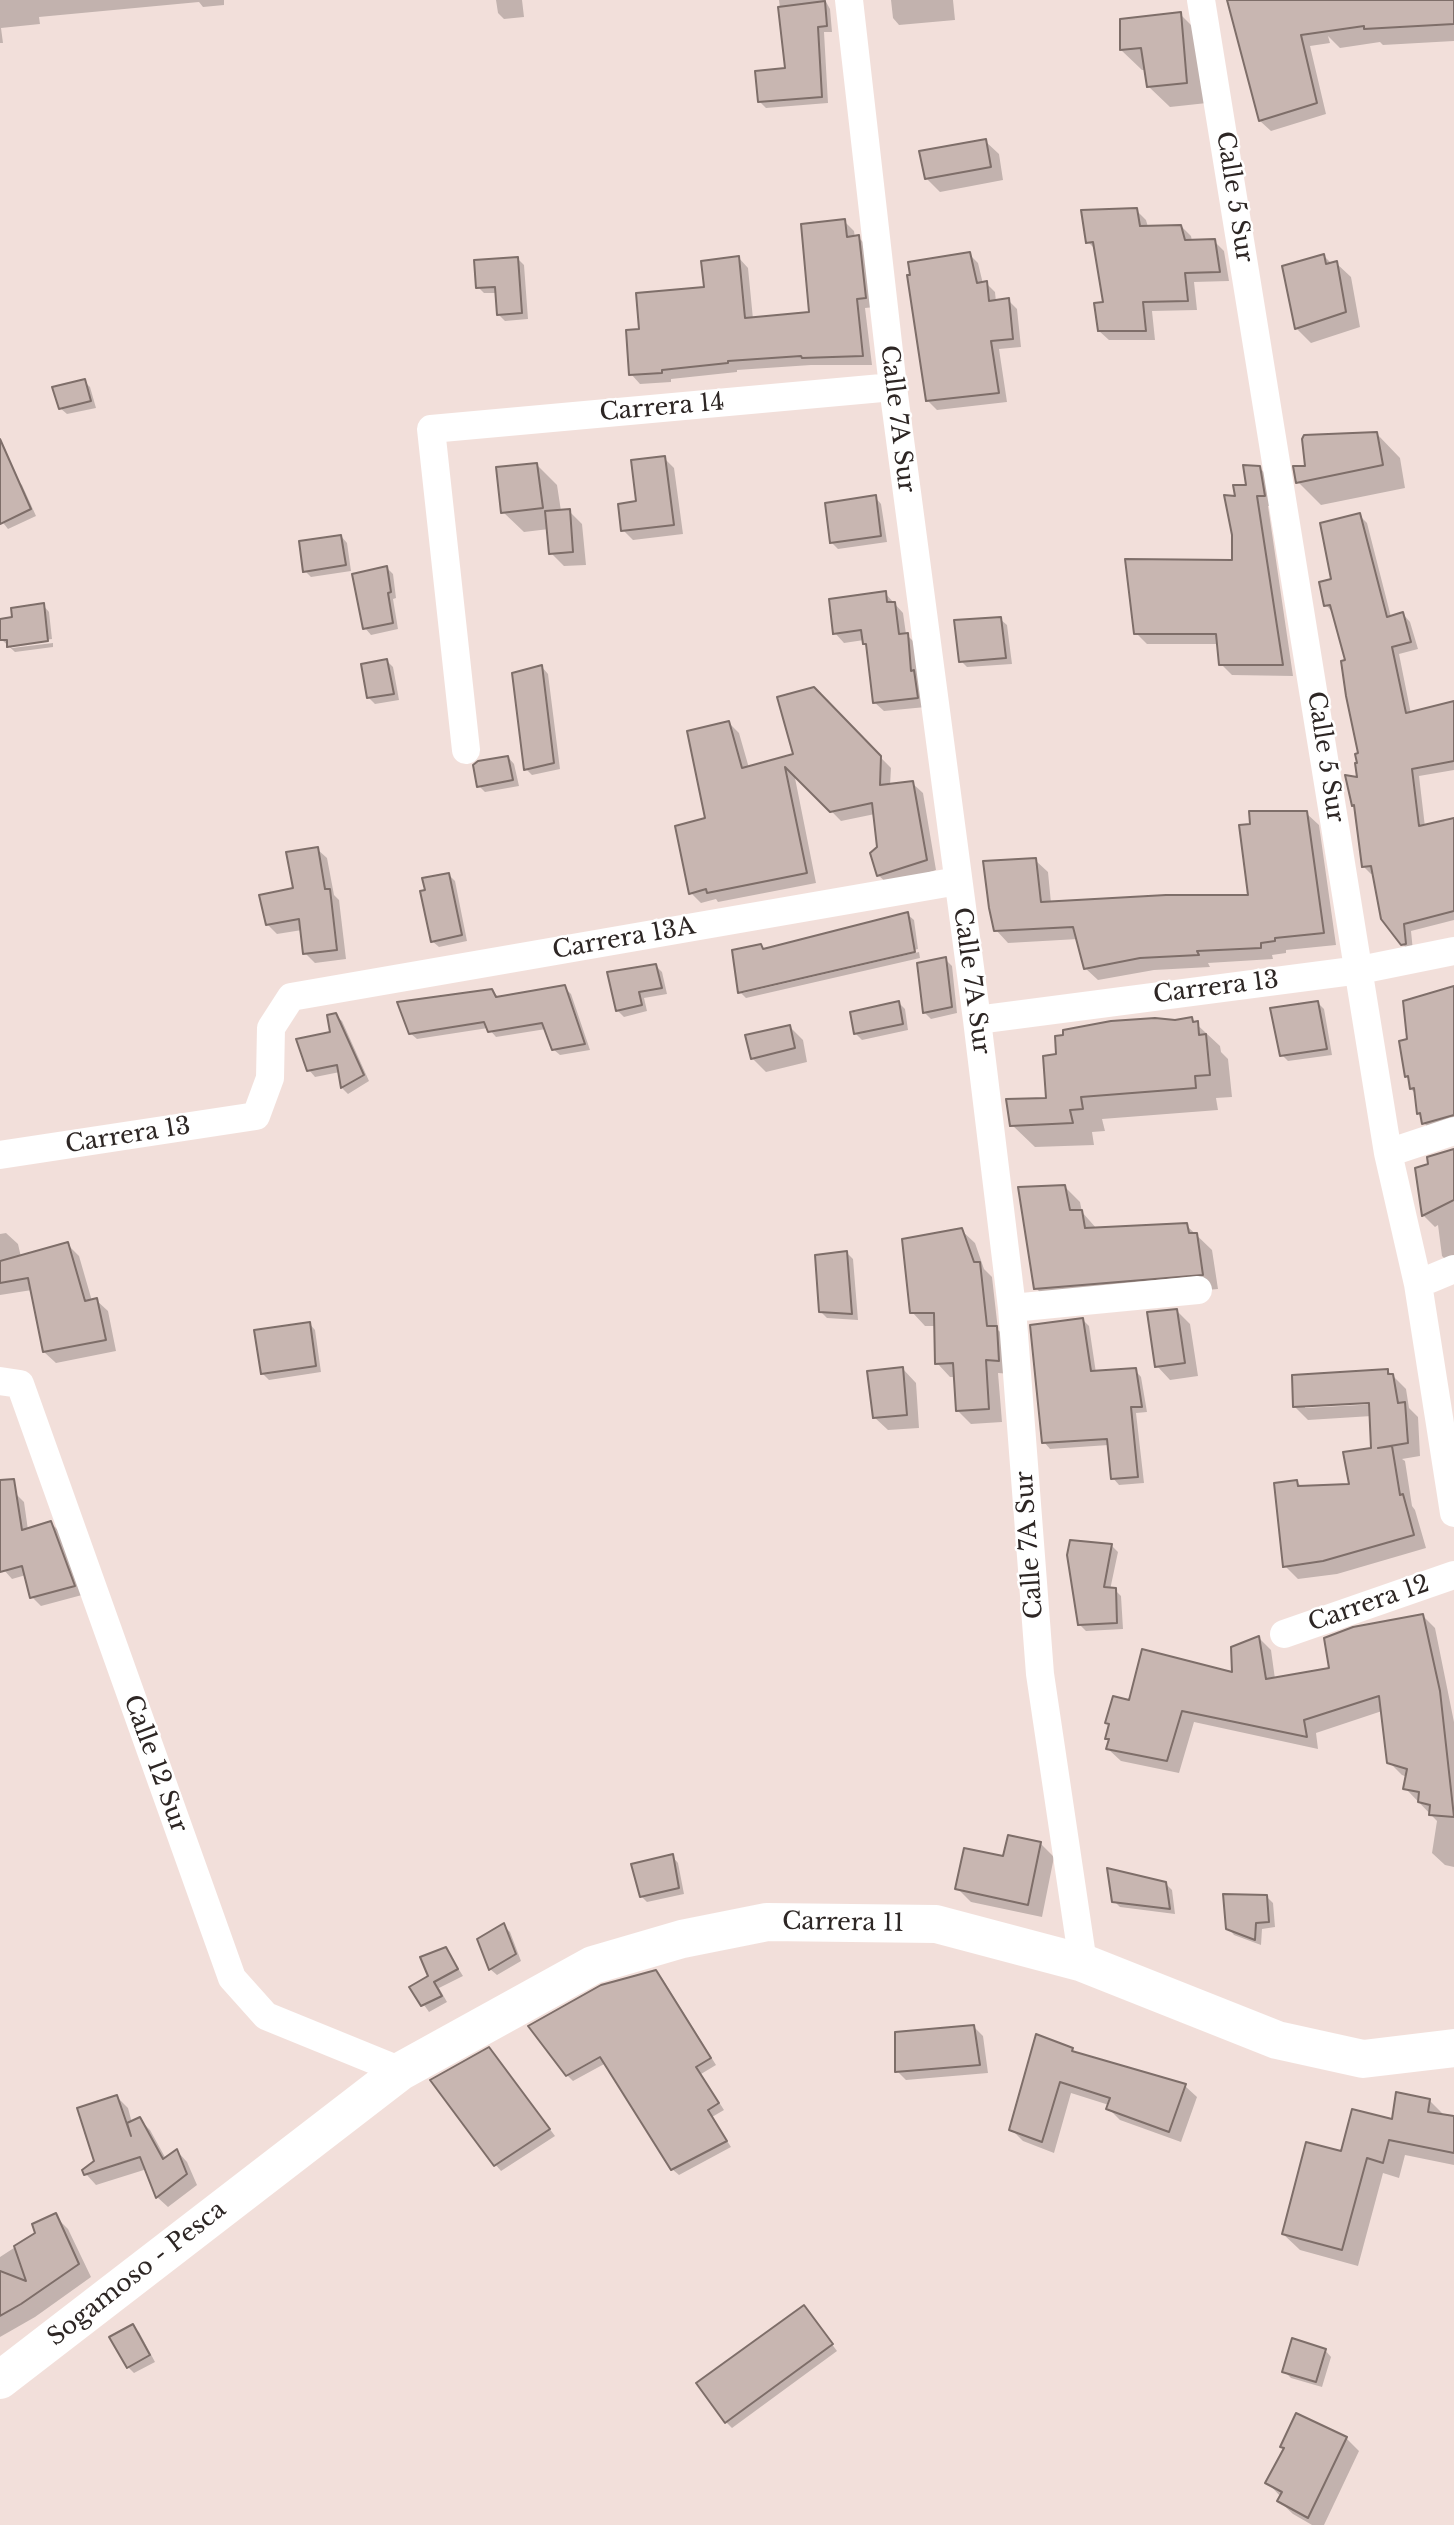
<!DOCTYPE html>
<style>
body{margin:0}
canvas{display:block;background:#f2dfda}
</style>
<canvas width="1454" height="2525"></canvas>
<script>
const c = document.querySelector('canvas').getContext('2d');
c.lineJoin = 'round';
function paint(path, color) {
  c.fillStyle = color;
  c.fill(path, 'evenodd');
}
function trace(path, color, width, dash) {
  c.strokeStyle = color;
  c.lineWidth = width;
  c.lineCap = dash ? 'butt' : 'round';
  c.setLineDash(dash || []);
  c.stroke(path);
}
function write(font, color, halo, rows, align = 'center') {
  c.font = font + ' "Libre Baskerville",serif';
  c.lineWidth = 5;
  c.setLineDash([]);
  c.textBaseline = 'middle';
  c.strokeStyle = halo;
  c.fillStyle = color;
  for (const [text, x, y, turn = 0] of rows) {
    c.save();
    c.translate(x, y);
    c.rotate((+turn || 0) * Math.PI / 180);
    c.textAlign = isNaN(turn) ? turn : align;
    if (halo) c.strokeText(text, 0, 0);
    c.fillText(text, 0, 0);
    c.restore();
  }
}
const shadow = new Path2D(`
 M0,0h224v5l-21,2 -4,-5 -160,15 1,7 -39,4 2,15h-3z
 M496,0h26l2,17 -20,2 -6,-6z
 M779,0h46l5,9 2,23h-8l4,71 -62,5 -6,-6 27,-32z
 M891,0h62l2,20 -56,5 -6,-7z
 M1229,0h225v41l-71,4 -3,-3 -40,6 -12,-12 2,7 -20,3 16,68 -55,17 -11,-10z
 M1180,14l21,21 6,68 -37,4 -21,-20 -3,-17h-4l-21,-20z
 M985,141l14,13 4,26 -63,12 -14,-14z
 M1136,210l10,10 2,7 33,-1 10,10 1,5h22l10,10 5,30 -35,1 3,28 -45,1 3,29h-46l-10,-9 6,-27 -9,-54 -8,-8z
 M844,221l10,10 1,7 3,-1 10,10 7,60 -10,1 7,57h-61l-74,5v2l-66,7v3l-31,2 -9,-10 10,-44 65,-42 33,-30 9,10 5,51 58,-5z
 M969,254l9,9 5,21 3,-1 9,9 1,10 12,-2 9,9 4,38 -22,2 8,53 -70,8 -9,-9z
 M1324,256l8,8 4,-1 15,14 9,50 -49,16 -15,-15z
 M517,258l7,7 4,54 -23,2 -7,-7 -1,-21h-13l-6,-6z
 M84,381l6,6 6,21 -29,6 -7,-6z
 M1377,434l23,24 5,30 -84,17 -23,-23z
 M664,458l10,10 9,66 -50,6 -10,-10z
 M537,465l20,20 4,26h8l13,13 4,41 -22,1 -13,-13 -2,-24 -25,3 -21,-20z
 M1259,467l11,12 5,27h-7l25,170 -61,-1 -11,-11 -2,-20h-72l-11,-11 97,-72 15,-74z
 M16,479l6,6 14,31 -28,13 -8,-10v-33z
 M875,497l6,7 6,38 -49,7 -7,-7z
 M1359,515l8,8 24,94 12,-3 7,8 8,27 -19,5 12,60 43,-12v68l-35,6 6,51 29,-7v100l-43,11 2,20h-3l-8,-7 -28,-70h-3l-7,-7 -8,-59 -3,-3 6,-26 1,-24 -13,-94 -14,-48 -7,-8 7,-24z
 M341,536l6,7 4,28 -40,6 -6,-6z
 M387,568l6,6 3,24 -3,1 5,30 -27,6 -6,-7z
 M885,593l18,20 3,21 10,10 10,63 -42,4 -10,-9 -6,-54 -4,-8 -20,3 -9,-10z
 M43,605l6,7 3,27 -43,6 3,3 41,-5v4l-38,5 -13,-12 -2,-20 14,-2z
 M1000,619l7,6 5,39 -45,3 -6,-6z
 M387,661l6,6 6,33 -24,4 -6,-6z
 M542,667l6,7 12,95 -28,6 -6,-6z
 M813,689l78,79 -1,18 22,-3 11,10 13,77 -47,15 -11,-10 -3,-61 -34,7 -47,-48 22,110 -98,19 -2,-3 -15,4 -10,-10 38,-170 10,10 10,35 46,-13z
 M508,757l6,7 5,22 -34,6 -6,-6z
 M1306,813l13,12 17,120 -50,5v3l-14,2 1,4 -65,4 2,4 -56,3 -56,10 -13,-12 -7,-29 -70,4 -12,-13 39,-70 13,12 3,31 199,-7z
 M317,849l10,9 7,37 5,5 7,59 -31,4 -10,-10 -3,-23 -25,4 -10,-10 28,-34z
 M449,875l6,6 12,60 -28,6 -7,-6z
 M907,914l7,6 4,29 -175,41v3l176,-41 1,6 -174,40 -6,-6 20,-46 5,4z
 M945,959l7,7 5,47 -26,6 -6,-6z
 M656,966l6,6 5,22 -23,4 3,13 -23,6 -7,-7z
 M564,987l7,7 19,56 -30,5 -7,-6 -7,-20 -50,8 -8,-9 -71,11 -7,-6 82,-43 6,7z
 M1454,988v142l-19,5 -11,-12 -1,-6 -4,-4 -3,-19 -5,-5 -1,-9 -4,-4 3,-36z
 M899,1003l6,6 3,21 -46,10 -6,-6z
 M1318,1003l6,6 8,46 -44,6 -6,-6z
 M335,1015l7,6 27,60 -21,13 -6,-6 -2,-16 -25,5 -6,-7 23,-36z
 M1191,1019l29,27 1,6 7,7 4,38 -16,1 2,12 -116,9 3,12 -13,1 2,13 -59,2 -23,-22 35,-26 128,-77z
 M790,1027l13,13 4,22 -41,10 -14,-14z
 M1454,1149v118h-1l-11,-11 -4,-31 -3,2 -11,-11 -7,-47 13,-4 -1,-6z
 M1065,1187l15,15 2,10 15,17 89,-4 26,25 6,39 -167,15 -15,-16z
 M961,1230l14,13 9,26 8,8 6,53 12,11 2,33 -14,-1 4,49 -31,2 -13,-13 -2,-34h-6l-13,-14 -1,-37h-11l-13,-14z
 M6,1233l12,11 3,13 46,-13 12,12 13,45 4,-1 12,11 8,40 -60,12 -12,-11 -12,-62 -32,5v-61z
 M846,1252l7,7 5,61 -31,-2 -6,-6z
 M1177,1311l13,13 8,52 -28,4 -13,-14z
 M1083,1320l6,6 7,47 39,-3 6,7 6,35 -11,1 8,70 -25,2 -6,-7 -4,-33 -59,4 -6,-7z
 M309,1323l6,7 6,42 -52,8 -7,-7z
 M903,1369l13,14 3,45 -31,2 -14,-13z
 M1387,1370l19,19 3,19 9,9 2,39 -18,3 3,2 7,45 3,4 11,38 -89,26 -39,5 -13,-13 12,-84 6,6 48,-2 22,-36 -1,-34 -64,4 -14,-14zM1378,1401v3l-73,4v-3z
 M15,1493l9,9 4,28 23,-7 9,9 22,63 -41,11 -9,-9 -6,-22 -14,4 -8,-9 -4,-12v-63z
 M1112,1546l6,6 -8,38h5l6,6 2,33 -37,2 -7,-7z
 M1423,1616l12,12 19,94v145l-9,-2 -13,-12 5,-32 -32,-33 2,-11 -5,-2 -13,-13 -7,-51 -66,22 2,16 -124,-27 -15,51 -58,-12 -13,-12 3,-8 -4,-3 4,-12 -4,-3 23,-21 104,-28 25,-36 12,12 4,29 56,-10z
 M1041,1844l13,13 -12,60 -71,-15 -14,-14 48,-30z
 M672,1856l6,7 6,31 -37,8 -6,-6z
 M1165,1883l7,7 3,24 -55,-7 -6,-6z
 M1266,1896l7,7 2,24 -13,2 -1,16 -27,-10 -6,-7z
 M504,1926l6,6 11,29 -24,14 -7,-6z
 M446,1949l17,27 -24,12 8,14 -18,10 -17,-24 18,-12z
 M655,1971l7,7 54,87 -15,9 23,36 -12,7 19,30 -52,28 -7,-6 -66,-106 -33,18 -6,-6z
 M974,2027l9,9 5,37 -82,7 -9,-9z
 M1072,2049l5,5 108,32 12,11 -16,45 -61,-22 -12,-12 1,-3 -38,-12 -17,60 -31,-12 -12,-12z
 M495,2056l60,80 -54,35 -6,-7z
 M117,2097l11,11 4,15 7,-4 11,11 16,29 11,-8 10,11 10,23 -29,22 -11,-10 -10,-28 -51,16 -10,-11 11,-13z
 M1429,2100l17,17 8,1v47l-49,-10 -6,23 -16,-5 -25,93 -58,-16 -17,-16 110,-112z
 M55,2216l13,13 23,48 -56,40 -35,20v-80l37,-24z
 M804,2307l33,44 -105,77 -6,-6z
 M132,2326l7,6 16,30 -21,11 -6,-6z
 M1325,2350l6,7 -9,30 -31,-9 -7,-7z
 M1346,2438l13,13 -35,74h-12l-19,-11 -14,-13 2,-4 -14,-15 18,-33z`);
const building = new Path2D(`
 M1227,0h227v24l-90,5v-3l-63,9 16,68 -58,18z
 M825,1l2,25 -9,1 4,70 -64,5 -3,-31 30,-3 -7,-61z
 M1181,12l6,71 -40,4 -6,-39 -21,2v-31z
 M986,139l5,28 -66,12 -6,-28z
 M1137,208l3,18 41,-1 4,15 30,-1 5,33 -35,1 3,28 -45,1 3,29h-48l-4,-28 9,-1 -10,-60 -7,1 -5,-33z
 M845,219l2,18 12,-2 7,63 -9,1 6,57 -61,2 -1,-2 -73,5v2l-66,7v3l-33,2 -3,-45 13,-1 -3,-36 68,-6 -3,-26 38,-5 6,62 64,-6 -8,-88z
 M970,252l7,31 10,-2 2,20 20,-3 4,41 -22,2 8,52 -73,8 -19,-126h3l-2,-13z
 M1324,254l2,10 11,-3 9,51 -51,17 -13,-63z
 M518,257l4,56 -25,2 -2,-28 -19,1 -2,-28z
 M85,379l6,22 -32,8 -7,-22z
 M1377,432l6,33 -87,18 -3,-17h12l-3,-27 2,-4z
 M0,439l31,70 -31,15z
 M665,456l9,69 -53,6 -3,-27 18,-3 -5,-41z
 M537,463l6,45 -42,5 -5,-46z
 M1243,465l17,1 5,30h-8l26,169h-64l-3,-31h-82l-9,-75 107,1v-25l-8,-40 11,1 -2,-11h13z
 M876,495l5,41 -51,7 -5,-40z
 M570,509l3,43 -24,2 -4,-43z
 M1360,513l27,104 16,-5 8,30 -19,5 14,66 48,-12v60l-42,8 7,57 35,-8v93l-50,13 2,20 -5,1 -20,-26 -10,-53 -9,1 -8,-62 -2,1 -7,-31 12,2 -2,-14h2l-2,-9 3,-1 -12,-57 -5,-35 4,-1 -15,-55 -6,1 -5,-24 12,-3 -11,-56z
 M341,535l5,30 -43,7 -4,-31z
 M387,566l4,26 -3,1 5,30 -30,6 -11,-55z
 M886,591l1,11h8l4,32 9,-1 3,38 3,-1 4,28 -45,5 -7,-59h-3l-2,-14 -28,4 -4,-35z
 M44,603l4,38 -41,6v-7h-7v-21l12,-2 -1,-9z
 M1001,617l5,41 -47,4 -5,-42z
 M387,659l7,35 -27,4 -6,-34z
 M542,665l12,98 -30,7 -12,-97z
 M814,687l67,69 -1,29 33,-4 14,79 -50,16 -7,-23 7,-6 -5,-44 -42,9 -45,-45 22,106 -100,20 -1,-4 -17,5 -14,-68 30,-8 -18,-87 42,-10 13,47 51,-14 -16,-57z
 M508,756l5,24 -36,7 -4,-22 5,-4z
 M1249,811h58l17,122 -49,5v3l-14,2v5l-64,3 2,4 -59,3 -56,11 -11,-42 -79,4 -5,-23 -6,-47 53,-3 5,44 125,-7h82l-9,-70 11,-1z
 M318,847l7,42h5l7,61 -34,4 -4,-35 -33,6 -7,-30 34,-7 -7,-36z
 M449,873l13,62 -31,7 -11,-51 5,-1 -3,-12z
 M908,912l7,40 -177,41 -6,-43 29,-6 2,5z
 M946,957l6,50 -29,6 -6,-50z
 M656,964l6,24 -23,4 3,13 -26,6 -9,-39z
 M565,985l20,59 -33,6 -10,-27 -54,9 -4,-10 -75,12 -12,-32 95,-13 4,8z
 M1454,986v129l-32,9 -2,-11 -3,1 -3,-26 -4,1 -2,-13 -3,1 -6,-36 8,-2 -4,-38z
 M899,1001l4,23 -49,10 -4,-22z
 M1318,1001l9,48 -47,7 -10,-48z
 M336,1013l28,62 -23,13 -4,-23 -30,6 -11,-32 34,-7 -3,-17z
 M1192,1017l1,5 5,-1 1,14 7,-1 4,41 -15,1 1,12 -115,9 2,12 -13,1 3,13 -63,3 -4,-27 40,-1 -3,-42 13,-2 -1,-18 8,-1v-5l48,-9 44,-3 20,2z
 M790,1025l5,23 -44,11 -6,-24z
 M1454,1149v51l-32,16 -7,-48 13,-4 -1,-7z
 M1065,1185l5,25h12l3,18 102,-5 2,10h8l6,42 -169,14 -16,-102z
 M962,1228l12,34h6l7,64h10l2,35 -13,-1 3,49 -33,2 -3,-48 -18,1 -1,-51h-24l-8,-74z
 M68,1242l17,59 12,-3 9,42 -63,12 -15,-74 -28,5v-22z
 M847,1251l5,63 -33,-2 -4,-57z
 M1177,1309l8,54 -30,4 -8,-55z
 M1083,1318l8,53 45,-3 6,39h-11l7,70 -27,2 -4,-40 -65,4 -12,-118z
 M310,1322l6,44 -55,8 -7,-44z
 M903,1367l4,48 -34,3 -6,-47z
 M1388,1369v5h5l5,29 7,-1 3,41 -30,5 14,-2 8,49 3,-1 11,41 -91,26 -40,6 -9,-84 23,-3 1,6 51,-2 -6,-32 28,-4 -2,-45 -76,4 -1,-32z
 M14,1479l8,51 29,-9 24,65 -45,12 -8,-32 -22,6v-92z
 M1070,1540l42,4 -8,43 12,1 1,35 -39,2 -11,-70z
 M1423,1614l17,77 14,126 -25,-2 1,-10 -12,-3 1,-10 -16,-3 4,-20 -20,-6 -8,-67 -75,24 3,17 -125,-26 -15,50 -61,-12 3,-10h-4l4,-15 -4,-1 8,-27 16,4 13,-51 90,23 -1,-25 28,-11 7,43 63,-11 -5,-30 29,-11z
 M1008,1835l33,7 -13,63 -73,-16 9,-41 39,8z
 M673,1854l6,34 -39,9 -9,-33z
 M1107,1868l59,14 4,27 -58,-7z
 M1223,1894l44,1 2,27 -13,1 -1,17 -29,-11z
 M504,1923l12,31 -27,16 -12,-31z
 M446,1947l12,22 -24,13 8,14 -21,10 -12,-19 19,-11 -8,-19z
 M656,1970l55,88 -15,9 23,36 -11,7 19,31 -56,29 -71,-113 -34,19 -38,-50 73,-41z
 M974,2025l6,40 -85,7v-40z
 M1036,2034l37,14 -1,3 114,33 -17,48 -63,-23 4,-11 -50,-16 -18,60 -33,-12z
 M489,2047l61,82 -56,37 -64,-86z
 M1396,2092l34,7 -2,13 26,4v37l-65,-13 -6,23 -16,-5 -25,92 -60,-16 24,-92 35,9 11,-42 40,10z
 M117,2095l14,41 -4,-13 13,-6 23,42 14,-10 10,25 -31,24 -16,-41 -56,18 -2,-5 12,-9 -17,-53z
 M56,2213l23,51 -58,40 -21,12v-45l26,10 -12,-35 21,-13 -3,-9z
 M804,2305l29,39 -108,79 -29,-40z
 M133,2324l17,31 -23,13 -18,-31z
 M1292,2338l34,11 -10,33 -34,-10z
 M1296,2413l51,24 -39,81 -31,-17 5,-9 -17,-9 19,-35 -4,-1z`);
const minor = new Path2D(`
 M849,0l44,387 84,633 35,288 28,366 43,289
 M1201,0l187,1153 30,131 36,229
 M466,750l-35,-321 462,-42
 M977,1020l383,-50 94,-19
 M1388,1153l66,-22
 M0,1155l256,-39 14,-38 1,-50 20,-31 667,-116
 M1418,1284l36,-15
 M1012,1308l186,-18
 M0,1381l20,3 212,594 34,38 135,55
 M1284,1634l170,-59`);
const secondary = new Path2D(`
 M0,2380l401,-309 192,-106 89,-26 85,-17 169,2 147,39 194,77 86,19 91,-11`);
const streetNames = [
 ["Calle 5 Sur",1234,197,81],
 ["Carrera 14",662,408,-5],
 ["Calle 7A Sur",897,419,83],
 ["Calle 5 Sur",1325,757,81],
 ["Carrera 13A",624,939,-10],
 ["Calle 7A Sur",971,981,82],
 ["Carrera 13",1216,988,-7],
 ["Carrera 13",128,1136,-9],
 ["Calle 7A Sur",1030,1545,-94],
 ["Carrera 12",1369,1604,-19],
 ["Calle 12 Sur",155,1764,70],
 ["Carrera 11",843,1923,1],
 ["Sogamoso - Pesca",137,2274,-38]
];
paint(shadow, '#0003');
paint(building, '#c8b6b1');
trace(building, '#7e6e69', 2);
trace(minor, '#fff', 28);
trace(secondary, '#fff', 38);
write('24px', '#2d2624', '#fff', streetNames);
</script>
